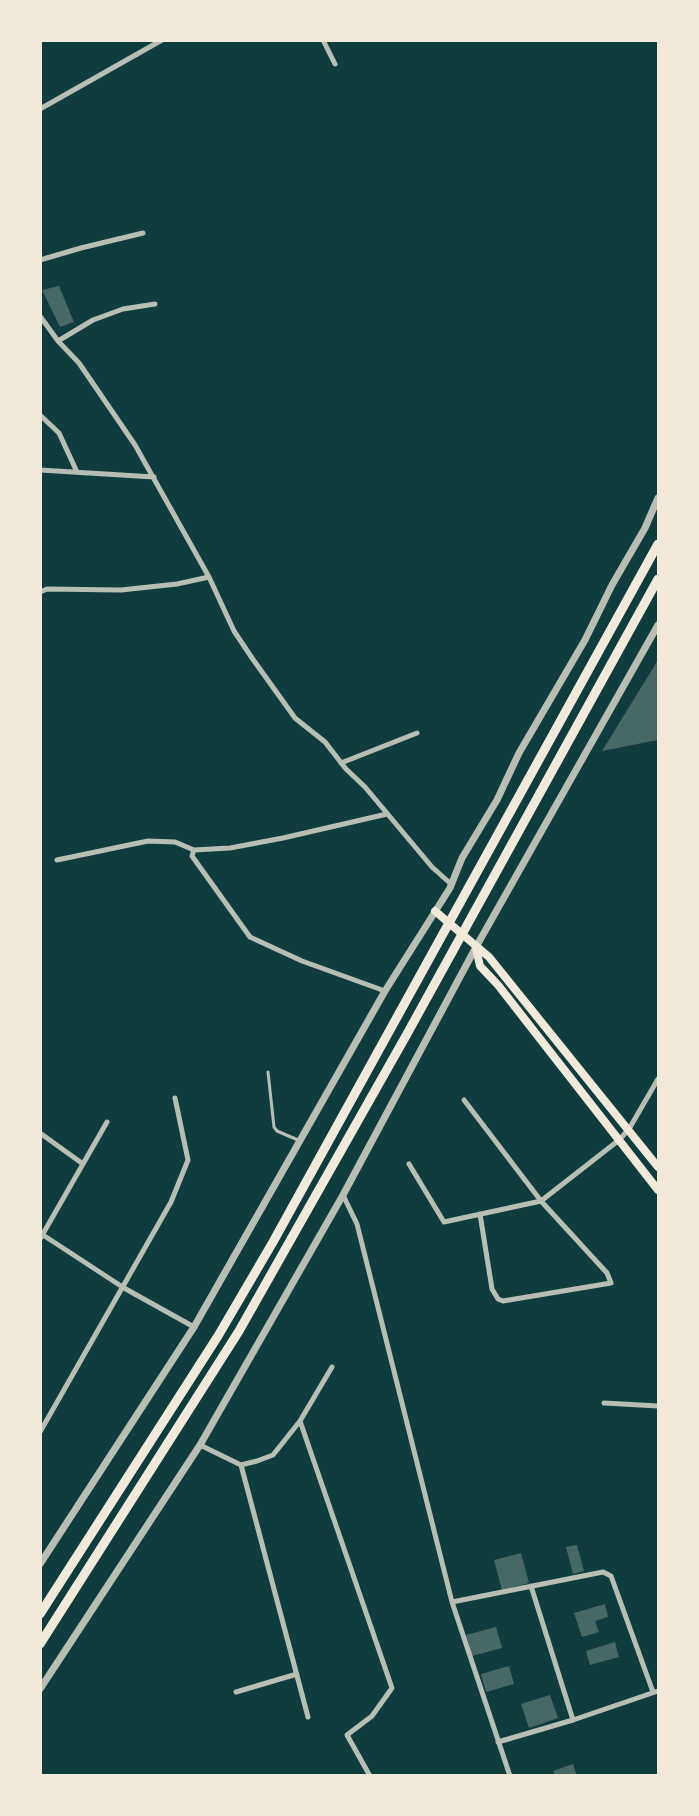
<!DOCTYPE html>
<style>
body{margin:0}
#map{position:relative;width:699px;height:1816px;overflow:hidden;background:#0f3d3e;font-family:"Asap Condensed",sans-serif}
canvas{display:block}
.frame{position:absolute;inset:0;border:42px solid #f1e9da;pointer-events:none}
</style>
<div id="map">
<canvas width="699" height="1816"></canvas>
<div class="frame"></div>
</div>
<script>
const c = document.querySelector('canvas').getContext('2d');
c.lineJoin = 'round';
function paint(path, color) {
  c.fillStyle = color;
  c.fill(path, 'evenodd');
}
function trace(path, color, width, dash) {
  c.strokeStyle = color;
  c.lineWidth = width;
  c.lineCap = dash ? 'butt' : 'round';
  c.setLineDash(dash || []);
  c.stroke(path);
}
const building = new Path2D(`
 M59,286l15,36 -14,5 -18,-37z
 M658,660v80l-56,11z
 M577,1545l7,26 -11,3 -7,-27z
 M521,1553l8,30 -27,7 -8,-30z
 M605,1604l3,13 -13,4 4,11 -17,5 -8,-24z
 M496,1627l6,21 -30,8 -6,-21z
 M615,1642l4,15 -29,8 -4,-14z
 M509,1666l5,18 -28,8 -5,-18z
 M550,1695l8,23 -29,10 -8,-24z
 M573,1764l4,12h-22l-2,-5z`);
const service = new Path2D(`
 M268,1072l6,55 3,4 21,9`);
const minor = new Path2D(`
 M323,40l12,24
 M40,109l122,-69
 M40,260l41,-12 62,-15
 M40,316l18,25 21,22 56,82 74,132 25,54 18,27 43,60 30,24 21,27 19,18 67,80 19,17
 M58,341l35,-21 30,-11 32,-5
 M40,415l19,18 18,39
 M40,470l114,7
 M40,592l7,-3 74,1 56,-6 32,-7
 M341,763l76,-30
 M57,860l91,-19 27,1 19,8
 M385,991l-83,-30 -52,-24 -58,-81 2,-6 36,-2 53,-10 104,-24
 M464,1100l77,101 66,72 4,10 -108,18 -5,-2 -6,-10 -12,-75
 M40,1133l43,31
 M409,1164l35,58 97,-21 78,-61 10,-11 29,-50
 M343,1195l14,29 95,378 58,174
 M40,1233l84,55 70,39
 M40,1239l67,-117
 M604,1403l54,3
 M300,1421l32,-54
 M40,1432l131,-230 17,-42 -13,-62
 M200,1445l41,20 16,-4 16,-6 27,-34 92,267 -20,28 -25,19 23,41
 M241,1465l67,252
 M531,1586l42,134
 M452,1602l151,-30 8,4 42,116
 M236,1692l61,-18
 M498,1742l75,-22 85,-29`);
const tertiary = new Path2D(`
 M40,1564l154,-237 191,-336 65,-103 12,-30 35,-58 22,-47 66,-113 27,-55 33,-57 13,-30
 M40,1689l160,-244 143,-250 133,-248 182,-322`);
const secondary = new Path2D(`
 M435,911l54,46 169,210
 M476,948l4,18 18,19 160,205`);
const trunk = new Path2D(`
 M40,1614l178,-278 55,-94 385,-698
 M40,1644l199,-313 168,-297 251,-455`);
paint(building, '#486865');
trace(service, '#b8beb3', 3);
trace(minor, '#b8beb3', 5);
trace(tertiary, '#b8beb3', 7);
trace(secondary, '#f1e9da', 8);
trace(trunk, '#f1e9da', 9);
</script>
